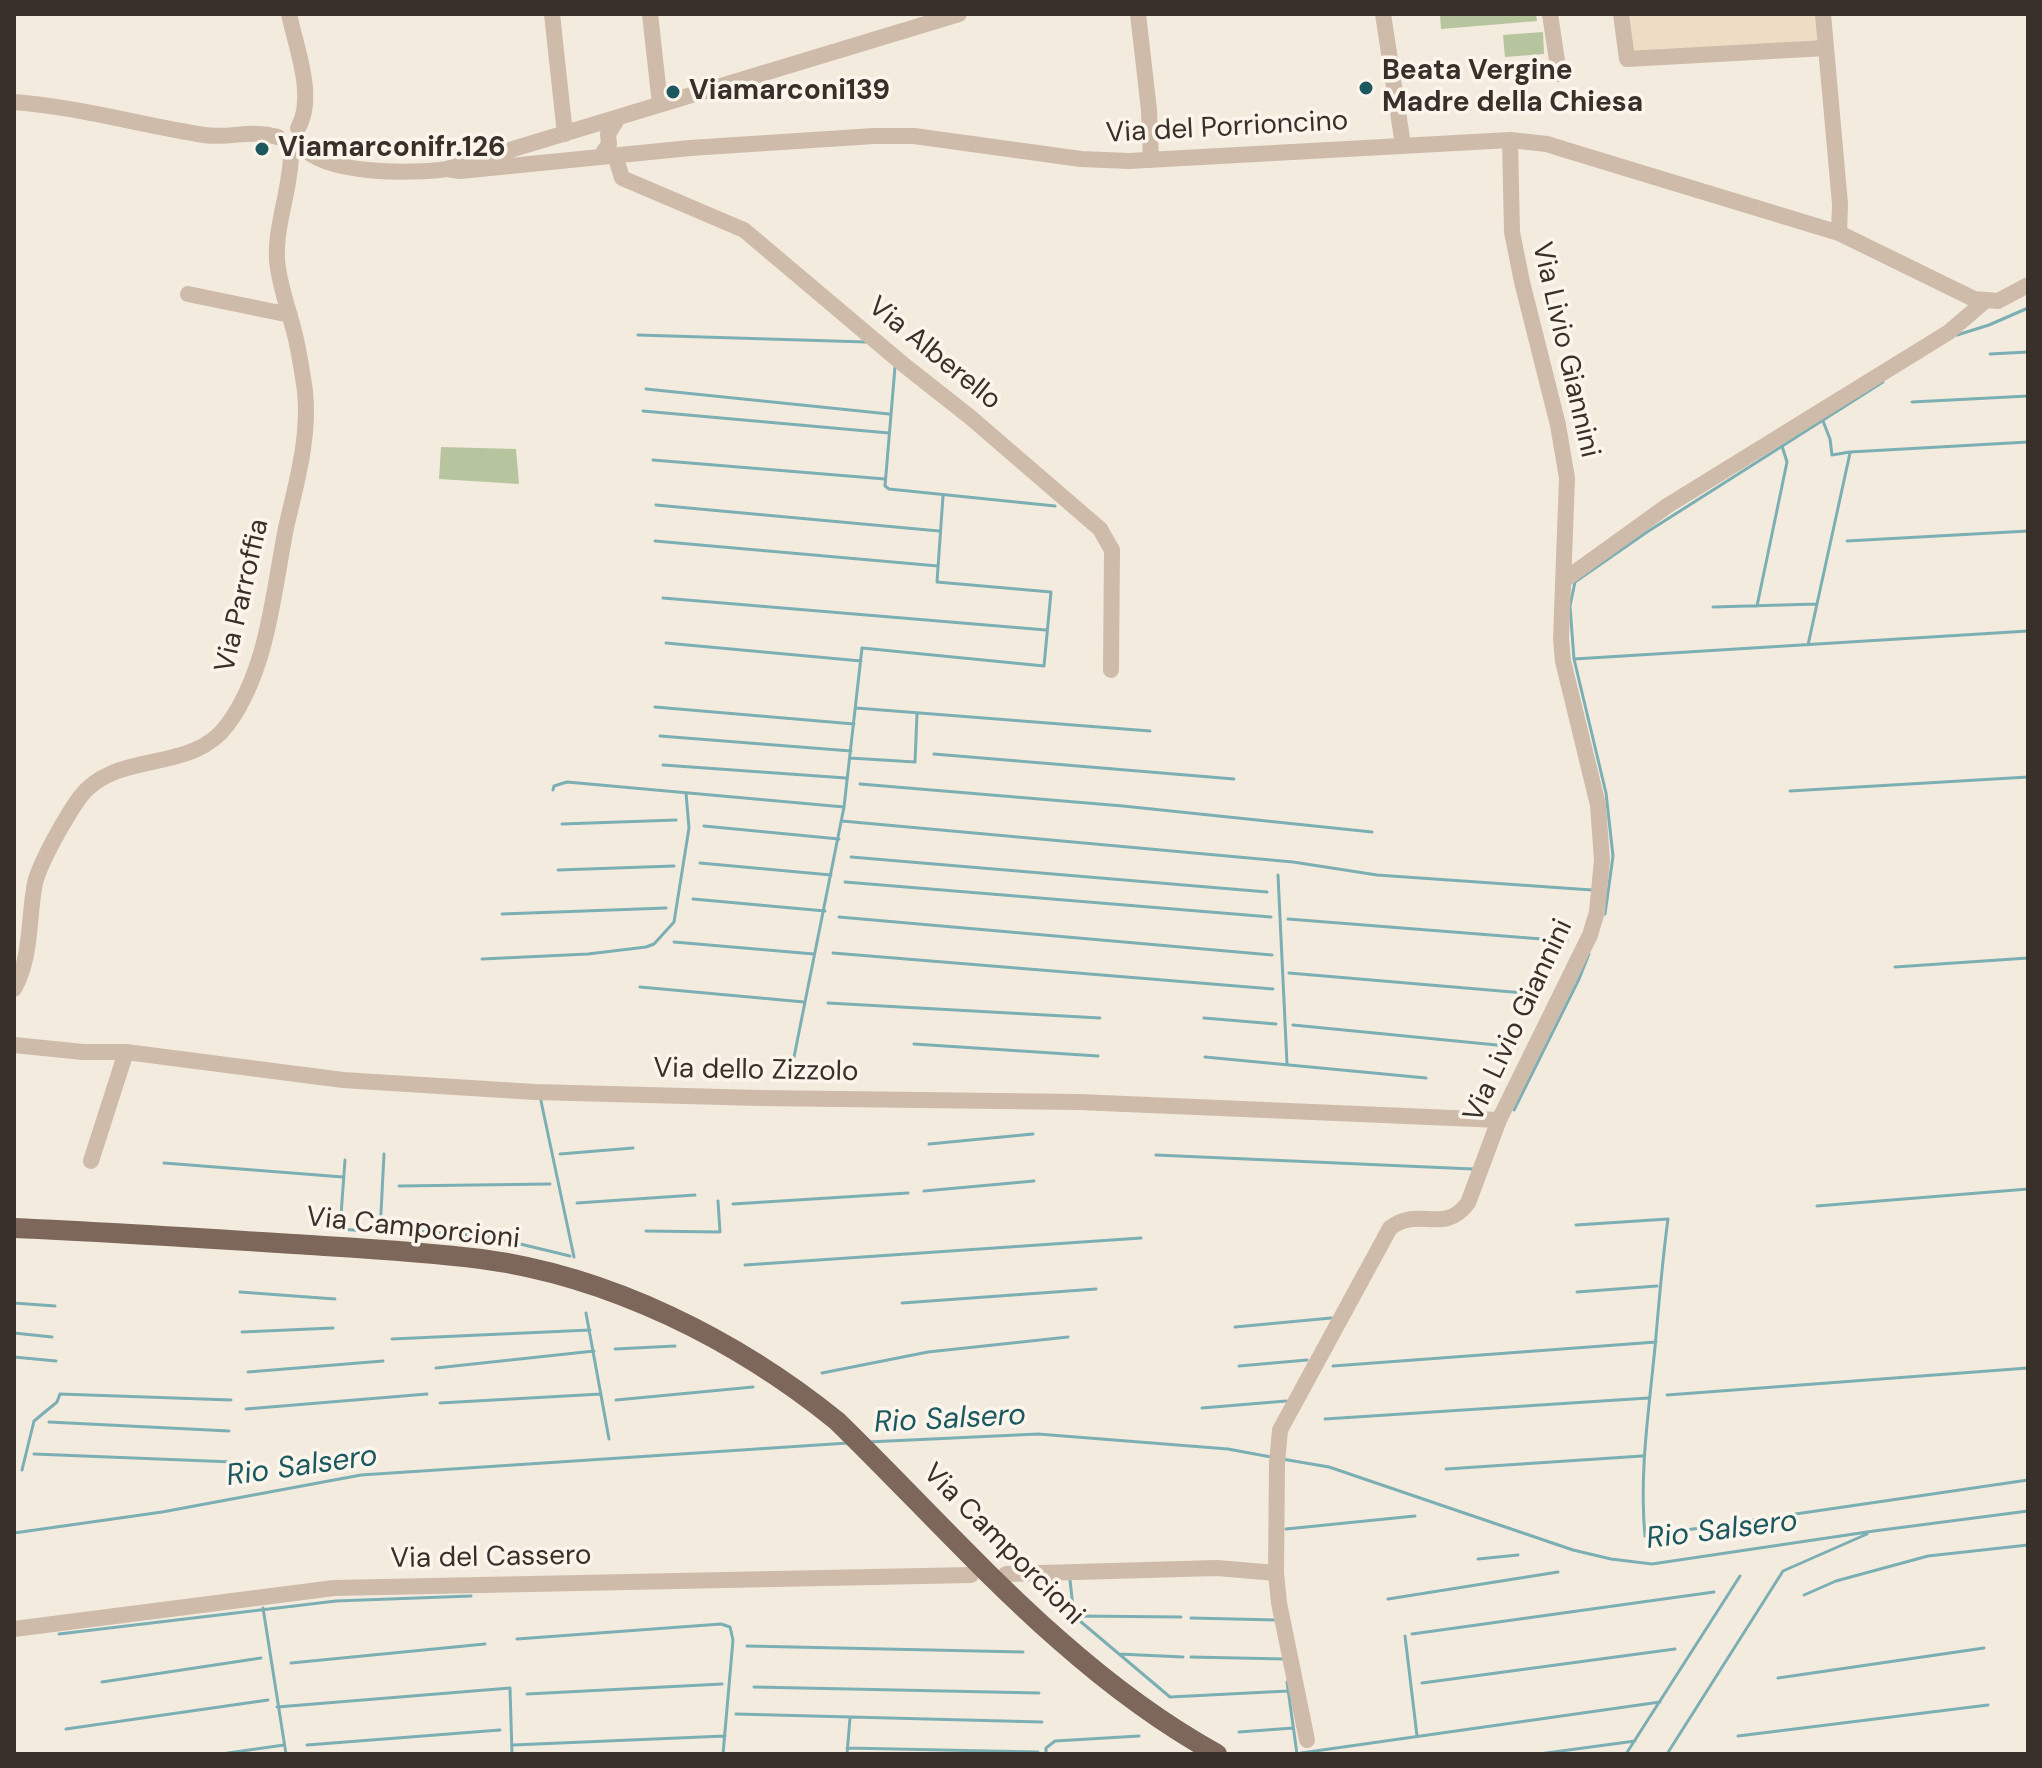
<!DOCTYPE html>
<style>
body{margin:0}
#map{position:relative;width:2042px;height:1768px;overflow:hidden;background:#f4ebdf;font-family:"DM Sans",sans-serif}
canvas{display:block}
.frame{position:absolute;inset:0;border:16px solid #3a302a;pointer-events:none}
</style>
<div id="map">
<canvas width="2042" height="1768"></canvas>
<div class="frame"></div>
</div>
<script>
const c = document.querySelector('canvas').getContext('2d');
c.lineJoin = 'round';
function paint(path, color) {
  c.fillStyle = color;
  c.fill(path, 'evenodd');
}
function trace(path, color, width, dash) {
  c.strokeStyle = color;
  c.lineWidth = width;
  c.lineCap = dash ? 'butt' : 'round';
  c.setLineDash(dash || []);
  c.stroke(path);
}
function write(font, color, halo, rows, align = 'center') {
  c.font = font + ' "DM Sans",sans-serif';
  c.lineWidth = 7;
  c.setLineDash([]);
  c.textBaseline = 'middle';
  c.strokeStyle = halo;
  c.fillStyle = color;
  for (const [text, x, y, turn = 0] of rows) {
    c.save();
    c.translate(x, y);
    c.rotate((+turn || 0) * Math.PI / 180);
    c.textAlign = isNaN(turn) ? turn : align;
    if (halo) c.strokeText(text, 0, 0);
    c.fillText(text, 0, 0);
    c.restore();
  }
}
const green = new Path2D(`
 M1440,14h96l1,7 -96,8z
 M1543,32l1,22 -39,3 -2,-22z
 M441,447l75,2 3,35 -80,-5z`);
const plaza = new Path2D(`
 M1621,14h202l3,34 -199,11z`);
const stream = new Path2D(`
 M638,335l228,7
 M1957,335l32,-10 39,-17
 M1990,354l38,-2
 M895,367l-10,119 4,3 166,17
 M646,389l243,25
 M1912,402l116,-6
 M643,411l246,22
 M1823,421l7,18 2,16 18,-3 178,-10
 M653,460l232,19
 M656,505l283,26
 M655,541l283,25
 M1847,541l181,-10
 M663,598l383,32
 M1757,606l30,-144 -5,-16
 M1713,607l104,-3
 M666,643l195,18
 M1808,645l42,-192
 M1574,659l454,-28
 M655,707l199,17
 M856,708l294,23
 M660,736l191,15
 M934,754l300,25
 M850,758l65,4 2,-48
 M663,765l183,13
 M860,784l263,22 249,26
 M553,790l1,-4 13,-4 277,25
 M1790,791l238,-14
 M842,821l451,41 84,13 215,15
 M562,824l114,-4
 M704,826l135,13
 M851,857l416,35
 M700,863l131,12
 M558,870l116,-4
 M1278,875l9,189
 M845,882l426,35
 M693,899l132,12
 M502,914l164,-6
 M1605,914l8,-58 -7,-63 -32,-134 -4,-53 5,-24 72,-50 236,-150
 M839,917l433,38
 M1288,919l279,22
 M674,942l140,12
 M833,953l440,36
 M482,959l106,-5 58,-7 8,-3 20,-22 15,-94 -3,-35
 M1895,967l133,-9
 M1289,973l247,21
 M640,987l164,15
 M828,1003l272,15
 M1204,1018l72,6
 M1293,1025l224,22
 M914,1044l184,12
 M1205,1057l221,21
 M790,1077l54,-270 18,-159 182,18 7,-74 -114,-10 6,-86
 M541,1101l33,156
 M1514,1110l65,-131 10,-25
 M929,1144l104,-10
 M560,1154l73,-6
 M1156,1155l317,14
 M345,1160l-5,69 40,3 4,-78
 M164,1163l179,14
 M399,1186l151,-2
 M924,1191l110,-10
 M577,1203l118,-8
 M733,1204l175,-11
 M1817,1206l211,-17
 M1576,1225l92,-6c-6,43 -9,85 -13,128 -6,63 -16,126 -10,189l383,-56
 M401,1230l86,6 83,20
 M646,1231l74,1 -2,-31
 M745,1265l396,-27
 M240,1292l95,7
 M1577,1292l80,-6
 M14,1303l41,3
 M902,1303l194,-14
 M586,1313l23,126
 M1235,1327l96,-9
 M242,1332l91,-4
 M14,1333l38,4
 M392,1339l198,-9
 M615,1349l60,-3
 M14,1357l42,4
 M1239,1366l68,-6
 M1333,1366l323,-24
 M436,1368l158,-17
 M248,1372l135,-11
 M822,1373l106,-21 140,-15
 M1667,1395l361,-27
 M616,1400l137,-13
 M440,1403l161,-9
 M1202,1408l84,-7
 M246,1409l181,-15
 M1325,1419l323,-21
 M49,1422l180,9
 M868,1442l170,-8 190,15 43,8
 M34,1454l199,8
 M1282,1459l47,8 244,83 38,9 41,5 222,-33
 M1446,1469l196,-13
 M22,1470l12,-49 23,-19 3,-8 171,6
 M1286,1529l129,-13
 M1874,1531l154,-20
 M14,1533l148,-21 199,-37 487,-32
 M1478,1559l40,-4
 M1070,1580l4,36 96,81 118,-6
 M1804,1595l32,-14 92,-25 100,-11
 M1388,1599l170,-27
 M263,1608l23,146
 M1076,1616l105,1
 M1191,1618l85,2
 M59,1634l277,-33 135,-5
 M1412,1634l302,-42
 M1405,1636l12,100
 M517,1639l204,-15 9,3 3,13 -10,114
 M747,1646l276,6
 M1119,1654l64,3
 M1191,1657l94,2
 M291,1663l194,-19
 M1778,1678l206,-30
 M102,1682l159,-24
 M1287,1682l10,72
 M1422,1683l253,-34
 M754,1687l285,6
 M527,1694l195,-10
 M277,1707l233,-19 2,66
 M736,1714l306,8
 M66,1729l202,-29
 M1239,1732l54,-4
 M1738,1736l250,-31
 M307,1745l193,-15
 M513,1745l212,-9
 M847,1748l191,4
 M1301,1753l359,-51
 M221,1754l63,-9
 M847,1754l3,-36
 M1046,1754v-6l9,-7 84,-5
 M1539,1754l96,-13
 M1626,1754l114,-178
 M1667,1754l116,-183 84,-37`);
const minor = new Path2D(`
 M289,14c7,34 27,83 9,114
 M552,14l13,120
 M650,14l10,90
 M1138,14l11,96 2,50
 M1383,14l20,131
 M1550,14l9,60
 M1621,14l6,45 199,-11
 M1823,14l17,190 -1,29
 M14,102c65,5 126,23 190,33 26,4 45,-6 74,2
 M302,146c22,29 111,28 145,23l512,-155
 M615,155l7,23 122,52 160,135 66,52 130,112 12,21 -1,120
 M600,157l9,-13 -1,-10 10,-16
 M447,169l13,2 230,-23 184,-12h40l167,23 48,2 381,-21 37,4 19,6 273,83 135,66 24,2 30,-16
 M188,294l102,21
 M1563,581l104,-75 282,-174 36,-31
 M14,989c18,-31 14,-71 21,-106 5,-21 32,-68 45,-86 36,-48 112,-22 148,-73 40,-55 45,-131 58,-196 10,-44 24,-91 19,-137 -3,-20 -6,-41 -11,-60 -6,-23 -15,-47 -17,-71 -2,-36 14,-71 14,-107
 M14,1045l69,7h43l217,28 192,12 225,6 319,4 420,18
 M91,1161l35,-109
 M1006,1574l211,-6 59,5
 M14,1629l320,-41 637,-13
 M1307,1740l-28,-137 -3,-30 1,-110 3,-33 110,-202c29,-23 53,8 78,-25l31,-83 91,-185 7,-23 5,-52 -4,-55 -35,-144 -2,-22 6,-161 -9,-53 -36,-143 -10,-50 -2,-92`);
const major = new Path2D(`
 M14,1228c93,4 186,10 279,16 63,4 126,7 188,15 129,17 256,81 356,162 120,117 231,251 380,333`);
const markers = [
 [1366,88,8,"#1c585f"],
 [673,92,8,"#1c585f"],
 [262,149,8,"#1c585f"]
];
const poiNames = [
 ["Beata Vergine",1382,72],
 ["Madre della Chiesa",1382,104],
 ["Viamarconi139",689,92],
 ["Viamarconifr.126",278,149]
];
const streetNames = [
 ["Via del Porrioncino",1227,128,-3],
 ["Via Livio Giannini",1565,350,77],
 ["Via Alberello",934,354,39],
 ["Via Parroffia",243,596,-77],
 ["Via Livio Giannini",1519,1021,-65],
 ["Via dello Zizzolo",756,1071,1],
 ["Via Camporcioni",413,1229,6],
 ["Via Camporcioni",1003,1545,45],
 ["Via del Cassero",491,1558,-1]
];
const waterNames = [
 ["Rio Salsero",950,1420,-3],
 ["Rio Salsero",302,1467,-8],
 ["Rio Salsero",1722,1531,-7]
];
paint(green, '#b6c59d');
paint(plaza, '#edddc5');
trace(stream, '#7cafb3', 3);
trace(minor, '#cebba9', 16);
trace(major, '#7d675a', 20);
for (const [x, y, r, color] of markers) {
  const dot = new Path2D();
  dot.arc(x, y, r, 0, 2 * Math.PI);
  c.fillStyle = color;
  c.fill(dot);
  trace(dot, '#fbf5ec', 3);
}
write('bold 28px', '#3a302a', '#fbf5ec', poiNames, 'left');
write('28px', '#3a302a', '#fbf5ec', streetNames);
write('italic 30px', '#1c585f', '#fbf5ec', waterNames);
</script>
